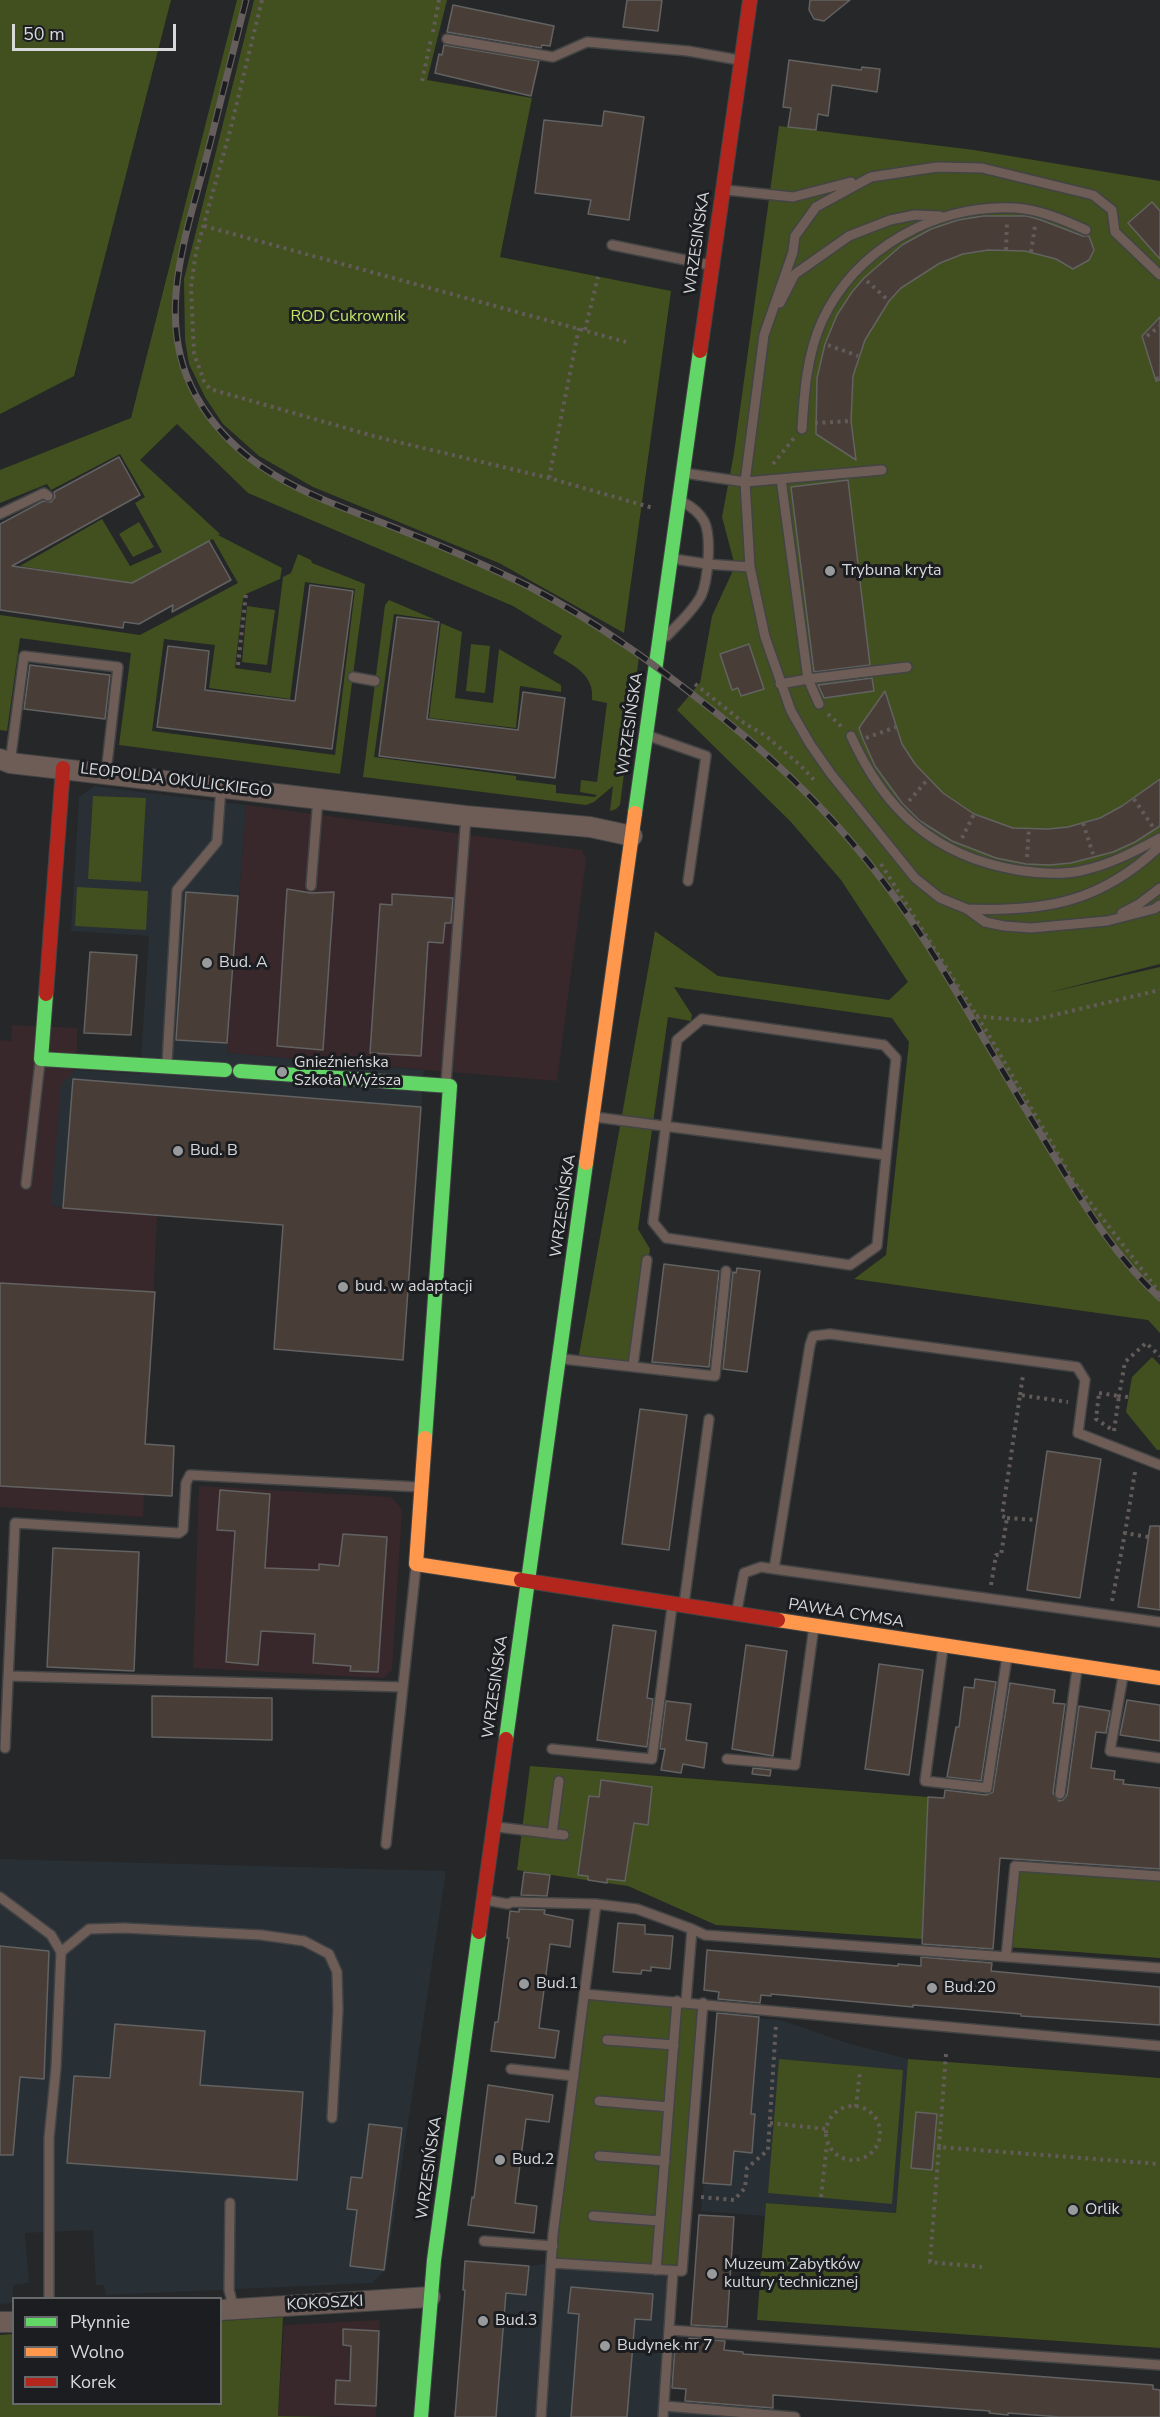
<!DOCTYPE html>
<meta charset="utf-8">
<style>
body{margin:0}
#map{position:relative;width:1160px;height:2417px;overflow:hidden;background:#252728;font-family:"Nunito Sans",sans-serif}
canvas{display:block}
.legend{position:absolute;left:12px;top:2297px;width:210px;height:108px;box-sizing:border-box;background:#1b1d20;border:2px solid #66686a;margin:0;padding:8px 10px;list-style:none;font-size:18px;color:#d6d8da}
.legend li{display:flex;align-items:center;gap:12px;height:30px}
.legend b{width:30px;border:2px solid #66686a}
.scale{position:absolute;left:12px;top:24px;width:164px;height:27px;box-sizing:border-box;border:3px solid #d6d8da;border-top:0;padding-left:8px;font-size:18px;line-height:21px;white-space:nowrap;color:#d6d8da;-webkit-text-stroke:4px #1b1d20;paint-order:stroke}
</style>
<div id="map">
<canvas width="1160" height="2417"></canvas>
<ul class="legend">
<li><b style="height:8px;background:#63d668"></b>Płynnie</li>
<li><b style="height:8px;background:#ff974d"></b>Wolno</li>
<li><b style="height:8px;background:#b3261e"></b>Korek</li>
</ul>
<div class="scale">50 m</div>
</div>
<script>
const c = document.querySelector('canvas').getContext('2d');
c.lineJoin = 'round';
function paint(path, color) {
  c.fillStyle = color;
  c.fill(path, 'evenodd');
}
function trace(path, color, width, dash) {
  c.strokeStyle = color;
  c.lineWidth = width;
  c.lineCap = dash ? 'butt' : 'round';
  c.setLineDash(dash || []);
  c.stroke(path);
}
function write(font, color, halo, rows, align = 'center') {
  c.font = font + ' "Nunito Sans",sans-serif';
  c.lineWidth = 6;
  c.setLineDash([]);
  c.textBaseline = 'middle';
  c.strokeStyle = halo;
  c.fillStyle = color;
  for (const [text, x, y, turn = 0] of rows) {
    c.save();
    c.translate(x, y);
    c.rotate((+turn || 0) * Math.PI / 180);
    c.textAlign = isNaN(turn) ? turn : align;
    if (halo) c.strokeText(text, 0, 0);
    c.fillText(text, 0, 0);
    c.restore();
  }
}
const commercial = new Path2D(`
 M246,805l336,45 4,10 -29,221 -330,-28z
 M12,1025l65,3v21l-25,157 105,10 -14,301 -143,-10v-467l11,1z
 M199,1486l193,11 10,13 -10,160 -8,8 -191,-10z
 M380,2320l-4,97 -98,-1 6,-91z`);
const built = new Path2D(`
 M94,786l152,19 -19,248 197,17 -21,290 -129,-11 9,-124 -232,-19 10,-122 14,-14 65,4 9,-138 -78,-5 8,-134z
 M0,1859l446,12 -60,399 -14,13 -266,12 -2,-10h-8l-3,-55 -68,3 4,50 -16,2v18l-13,1z
 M717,2015l64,5 66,23 61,16 -12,154 -129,-10 -2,13 -64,-5z
 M465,2261l64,5 22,-3 122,8 -9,135 96,11h-307v-7h2l10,-119 -2,-1z`);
const green = new Path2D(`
 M0,0h171l-97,376 -74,38z
 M237,0h9c-16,63 -32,127 -48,190 -8,31 -20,64 -23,96 -15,190 178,219 312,280 54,25 103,57 152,90l-19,149 -4,4 -6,2 3,-25 -19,16 -8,3 -223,-28 22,-172 4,-5 47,20 -42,-6 -20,143 142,19v4l40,5v8l39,4 2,-2 -17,-3 1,-12 16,2 10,-79 -15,-3c3,-26 -20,-35 -39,-47l9,-17 -49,-30 -265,-113 -71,-69 -37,36 80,74 -2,1 64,33 -2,11 -34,15 -3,5 -8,69 36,5 12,-96 8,-4 7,-19 13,6 1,3 53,21 -25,190 -221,-29 12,-92 -111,-15 -13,93 -7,-1v-115l140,20 98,-52 -25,-44 -81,44 -112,-17 82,-47 28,47 32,-14 -27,-49 10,-6 -25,-43 -69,36 -4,-6 -47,19v-33l131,-52zM305,582l50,7 -20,166 -183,-24 12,-92 51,6 -6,43 81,11z
 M254,0h193l-20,80 105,18 -32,159 171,34 -47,342 -125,-70 -186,-76 -54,-31 -36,-32 -18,-27 -16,-33 -4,-24 -1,-61z
 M779,126l195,24 186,31v783l-113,29 113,-26v366l-12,-13 -294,-41 32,-24 23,-213 -17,-24 -218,-31 18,28 -1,6 -23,-4 -30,212 12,20 -17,117 -55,-6 77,-429 63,45 171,24 19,-18 -67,-102 -50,-58 -114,-112 23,-27 12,-67 23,-50 -13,-49 12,-64z
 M139,522l15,25 -21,10 -14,-23z
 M247,606l28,4 -8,55 -25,-3z
 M441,623l21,9 -7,66 38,5 6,-54 62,36v7l-41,-6 -4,42 -87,-10z
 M471,644l19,2 -5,47 -19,-2z
 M93,796l53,2 -5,84 -53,-3z
 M77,887l71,4 -2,39 -71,-4z
 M1152,1357l8,8v85h-3l-31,-38 6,-35z
 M530,1766l398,31 -6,142 -206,-14 -88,-39 -111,-16z
 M1015,1866l145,10v82l-153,-11z
 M584,1994l119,9 -21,268 -131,-8z
 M779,2059l124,11 -11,134 -124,-11z
 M908,2059l252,19v270l-403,-28 9,-117 130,10z
 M283,2317l-5,99 55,1h-333v-82l13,-1 1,70h206l1,-83z`);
const building = new Path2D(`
 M627,0h35l-4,31 -35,-4z
 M810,0h40l-26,21 -10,-2 -5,-9z
 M453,5l101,21 -4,20 -8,-1 -1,3 -94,-16z
 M444,45l95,16 -8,35 -96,-23 4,-19 3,1z
 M789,60l72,10 1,-3 18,2 -3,23 -45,-7 -4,31 -10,-2 -2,16 -28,-3 3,-19 -8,-1z
 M604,111l40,6 -15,103 -41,-6 3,-14 -56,-7 9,-73 58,6z
 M1152,202l8,9v48l-32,-36z
 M983,216h44l14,4 42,16h6l5,14 -5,10 -16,9 -17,-10 -31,-8 -37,-1 -25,4 -23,9 -39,25 -12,13 -24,39 -12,36 -2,45 5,39 -40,-26 1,-56 8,-34 12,-29 15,-23 12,-14 38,-33 29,-16 27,-9z
 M1160,317v63l-4,1 -14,-45z
 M119,457l21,38 -128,71 120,17 77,-42 22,39 -59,32 1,-7 -34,19 -15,-2 -1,6 -123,-18v-86l43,-23 8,1 4,-5 -1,-5z
 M848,480l22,185 -56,7 -23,-185z
 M310,585l43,6 -21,158 -175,-22 11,-81 41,5 -4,39 90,11z
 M397,617l42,5 -12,97 91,11 5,-38 42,6 -10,80 -176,-22z
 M749,644l15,45 -23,7 -3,-8 -6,2 -12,-36z
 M30,665l80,10 -5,44 -81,-10z
 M872,678l2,13 -50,7 -6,-13z
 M885,691l17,53 13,20 28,29 31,21 39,14 35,1 20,-2 32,-9 22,-12 38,-27v47l-25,16 -22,10 -42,11 -21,2 -24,-1 -30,-6 -44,-17 -32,-20 -18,-18 -27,-37 -12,-27 -4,-11z
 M287,889l24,4 23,-1 -11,158 -46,-4z
 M186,892l52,4 -11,147 -51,-3z
 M392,894l61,4 -2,25h-6l-2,20 -15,-1 -7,114 -51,-3 10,-149 12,1z
 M90,952l47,3 -6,80 -47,-2z
 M73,1079l348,28 -18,253 -129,-11 9,-124 -220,-17z
 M664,1264l55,7 -10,96 -57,-5z
 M737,1268l23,3 -13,101 -24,-3 10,-97 3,1z
 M0,1283l155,9 -10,152 29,2 -2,50 -172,-10z
 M640,1409l47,6 -18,135 -47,-6z
 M1047,1451l54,8 -21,139 -53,-8z
 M220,1490l50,4 -5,74 54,2v-6l20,2 4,-32 44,3 -9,135 -28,-1 1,-5 -38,-3 2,-29 -54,-3 -3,34 -32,-3 9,-131 -18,-1z
 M1150,1526h10v84l-22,-3z
 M53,1548l86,4 -5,119 -87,-4z
 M613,1625l43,6 -9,67 6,1 -6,48 -50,-7z
 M746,1645l41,6 -14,105 -41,-7z
 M879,1664l44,6 -14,105 -44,-6z
 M975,1679l21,3 -15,99 -34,-4 9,-50h3l5,-40 10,1z
 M1010,1683l45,7 -2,13 12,1 -12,89 6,8 4,-1 4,-5 12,-89 31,5 -4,22 -10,-1 -5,36 24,3 -1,8 10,1 -1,4 37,4v81l-160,-11 -7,91 -71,-5 6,-147 16,1 1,-8 41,5 7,-3z
 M152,1696l120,2v42l-120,-3z
 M1127,1700l33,5v36l-40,-6z
 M666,1701l25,3 -5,36 21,3 -3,25 -21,-4 -2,9 -20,-3 4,-21h-5z
 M753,1768l18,2 -1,6 -18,-2z
 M601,1780l51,7 -4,38 -14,-2 -9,58 -18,-2v4l-19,-3v-4l-10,-1 11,-79 10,1z
 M524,1872l26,3 -3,21 -26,-1z
 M519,1909l26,1 -1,4 29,6 -3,27 -20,-3 -11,84 20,3 -4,27 -64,-7 4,-29h3l11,-84h-2l3,-27 9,1z
 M618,1923l27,2v9l28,2 -3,33 -19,-2v4l-9,-1 -1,4 -28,-2z
 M0,1946l49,5 -5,128 -24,-2 -7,78h-13z
 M707,1950l191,16v-2l23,2v-9l71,6 -1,8 169,16v38l-139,-9v-2l-108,-9v2l-142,-13v2l-10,-1 -1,8 -42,-4 1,-7 -15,-2z
 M717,2013l42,4 -8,97h4l-3,39 -18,-2 -3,34 -28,-2z
 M115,2024l90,7 -5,54 103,7 -6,88 -230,-17 7,-87 36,2z
 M488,2085l65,10 -4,27 -23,-3 -11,84 22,3 -3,27 -66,-8 4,-28 2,1z
 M916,2112l21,2 -5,56 -21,-2z
 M369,2124l33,4 -18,142 -34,-4 7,-56 -10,-1 4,-32 11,1z
 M699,2215l35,2 -7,110 -36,-2z
 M465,2261l64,5 -3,29 -20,-2 -10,124h-41l10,-127h-2z
 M571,2287l82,7 -2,26 -16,-1 -8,98h-56l8,-103 -11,-1z
 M343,2329l36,2 -3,75 -41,-2 1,-24 14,1 1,-35 -8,-1z
 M689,2338l36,3 -1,9 19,2v2l410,31v4l7,1v27h-100l-52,-4v2l-19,-2 1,-2 -217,-16v13l-88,-7 1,-12 -14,-1 3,-42 13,1z`);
const path = new Path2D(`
 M262,0l-32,131 -34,121 -5,35 3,67 10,27 6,8 167,48 172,41 104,30
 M433,32l6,-32
 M422,81l9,-42
 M204,226l422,116
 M1006,250l1,-28
 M1031,252l4,-26
 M867,281l22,20
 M585,330l13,-53
 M1147,336l13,-10
 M828,345l30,11
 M1156,379l4,-1
 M815,423l36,-2
 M773,464l21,-26
 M549,478l30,-150
 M238,665l8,-71
 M695,684l49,39 22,13 34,29 15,16
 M828,714l14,13
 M866,738l30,-11
 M1134,799l19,28
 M909,801l19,-22
 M1083,823l10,31
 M962,838l12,-24
 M1027,857l2,-29
 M881,864l106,168 86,148 87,113
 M976,1016l53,5 131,-31
 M1099,1393l20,3 -5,35 -18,-12z
 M1020,1395l3,-20
 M1128,1397l-9,-1 6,-34 21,-19 14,13
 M1135,1472l-10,61 23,4
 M1007,1518l30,2
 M991,1585l5,-30h5l6,-37 -5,-2 18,-121 48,7
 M1112,1601l13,-68
 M946,2054l-7,93 221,17
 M826 2133a27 27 0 1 1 54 0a27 27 0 1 1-54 0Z
 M856,2107l4,-36
 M770,2123l56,6
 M939,2147l-9,115 52,5
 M701,2197l33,3 11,-12 2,-20 21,-18 8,-126
 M821,2197l6,-53`);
const lane = new Path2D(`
 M447,39l106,18 34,-15 101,9 51,9
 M726,190l67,7 58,-15
 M612,245l98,20
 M1160,275l-45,-43 -3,-22 -19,-15 -111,-27 -45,-1 -66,10 -55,30 -21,29 -2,16 -29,83 -19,147 5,85 15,70 26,74 19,33 21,30 84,104 25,20 27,11 18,13 19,4 27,2 76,-7 47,-12 6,-4
 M780,303l15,-29 54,-38 41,-16 25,-5 25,1
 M802,429c2,-36 5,-75 20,-108 34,-73 114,-117 194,-113 24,2 48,12 70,22
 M684,473l61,9 137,-12
 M781,479l27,200 11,25
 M0,514l44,-21 4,3
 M674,559l33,5 43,3
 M667,636c11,-12 26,-25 34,-40 7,-15 11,-60 3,-75 -5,-9 -12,-14 -21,-19
 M353,677l22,4
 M780,684l28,-5 99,-12
 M649,736l57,20 -18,125
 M851,736c34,75 84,120 166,134 20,3 43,5 63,1 29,-6 54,-19 80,-33
 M10,763l14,-107 94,11 -12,106
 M311,886l7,-88
 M967,909c79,3 134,-7 193,-63
 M1122,913l17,-9 21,-16
 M702,1019l182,26 12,13 -19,188 -27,19 -184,-27 -13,-16 24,-182z
 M167,1063l10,-173 40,-48 4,-55
 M446,1083l20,-267
 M595,1117l291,38
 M26,1184l14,-122
 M563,1359l152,17 11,-105
 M633,1366l14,-106
 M774,1569l386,53
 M684,1604l25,-185
 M737,1610l7,-37 17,-6 13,2 36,-224 3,-9 17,-2 247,33 8,13 -7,53 82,32
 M943,1648l-18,133 62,7 20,-131
 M8,1676l395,11
 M1123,1676l-13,75 50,7
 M5,1748l10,-225 164,10 4,-3 3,-47 4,-8 229,12
 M552,1749l100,10 20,-152
 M727,1759l68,6 19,-139
 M1060,1794l17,-125
 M497,1827l67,8
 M552,1834l7,-53
 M386,1844l30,-278
 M0,1897l51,38 10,17 -5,116 -7,70v160
 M486,1900l22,4 4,-2 84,2 41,5 55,20 -6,73
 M692,1929l13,6 455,33
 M61,1952l28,-23 35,-1 137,7 43,6 25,13 8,18 1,38 -6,108
 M1006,1957l9,-91 145,10
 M584,1994l576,52
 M607,2040l67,5
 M511,2069l63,7
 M599,2101l70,6
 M599,2156l66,5
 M230,2203l-1,87 5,19
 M593,2216l67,5
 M484,2241l69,5
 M551,2263l131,8 21,-268
 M656,2270l21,-269
 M669,2330l491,35
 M664,2406l131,11
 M541,2417l12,-183 43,-330
 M663,2417l10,-146`);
const street = new Path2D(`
 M0,759l10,4 456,53 124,11 42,9
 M220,2310l210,-13
 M0,2322h14`);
const fast = new Path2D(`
 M635,813l65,-462
 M46,994l-5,65 184,11
 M240,1071l210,15 -25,352
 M506,1739l80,-576
 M421,2417l13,-157 45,-328`);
const slow = new Path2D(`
 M586,1163l49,-350
 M425,1438l-9,126 105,16
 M778,1620l382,58`);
const jam = new Path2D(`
 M700,351l50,-351
 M46,994l17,-226
 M521,1580l257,40
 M479,1932l27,-193`);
const rail = new Path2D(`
 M246,0c-13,52 -26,103 -39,155 -20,78 -54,164 -11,241 44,79 123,102 202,133 44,17 87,36 130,57 70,36 136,85 197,134 60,48 116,105 161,165 34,45 63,94 91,142 27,46 54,92 82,137 29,48 60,96 101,134`);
const markers = [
 [830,571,6,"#989a9c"],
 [207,963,6,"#989a9c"],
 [282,1072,6,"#989a9c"],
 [178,1151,6,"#989a9c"],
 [343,1287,6,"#989a9c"],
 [524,1984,6,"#989a9c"],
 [932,1988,6,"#989a9c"],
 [500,2160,6,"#989a9c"],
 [1073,2210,6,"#989a9c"],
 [712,2274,6,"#989a9c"],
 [483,2321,6,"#989a9c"],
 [605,2346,6,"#989a9c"]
];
const streetNames = [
 ["WRZESIŃSKA",698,243,-82],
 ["WRZESIŃSKA",631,724,-82],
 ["LEOPOLDA OKULICKIEGO",176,781,7],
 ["WRZESIŃSKA",564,1206,-82],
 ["PAWŁA CYMSA",846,1614,9],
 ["WRZESIŃSKA",496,1687,-82],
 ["WRZESIŃSKA",430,2168,-82],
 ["KOKOSZKI",325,2304,-3]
];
const parkNames = [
 ["ROD Cukrownik",348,317]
];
const poiNames = [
 ["Trybuna kryta",842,571],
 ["Bud. A",219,963],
 ["Gnieźnieńska",294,1063],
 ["Szkoła Wyższa",294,1081],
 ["Bud. B",190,1151],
 ["bud. w adaptacji",355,1287],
 ["Bud.1",536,1984],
 ["Bud.20",944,1988],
 ["Bud.2",512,2160],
 ["Orlik",1085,2210],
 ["Muzeum Zabytków",724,2265],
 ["kultury technicznej",724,2283],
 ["Bud.3",495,2321],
 ["Budynek nr 7",617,2346]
];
paint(commercial, '#38282b');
paint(built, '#282f35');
paint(green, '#41501e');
paint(building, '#483e37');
trace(building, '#636262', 1.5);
trace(lane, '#424344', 12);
trace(street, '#424344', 22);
trace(fast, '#424344', 16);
trace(slow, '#424344', 16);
trace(jam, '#424344', 16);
trace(path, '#635b59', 4, [3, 4.5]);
trace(lane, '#6e5d57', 9);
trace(street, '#6e5d57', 20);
trace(fast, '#63d668', 14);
trace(slow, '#ff974d', 14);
trace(jam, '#b3261e', 14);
trace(rail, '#655e5d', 7);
trace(rail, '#1b1d20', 4.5, [14]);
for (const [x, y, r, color] of markers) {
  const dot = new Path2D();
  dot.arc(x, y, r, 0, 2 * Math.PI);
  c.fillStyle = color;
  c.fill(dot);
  trace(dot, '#1b1d20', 2);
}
write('16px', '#d6d8da', '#1b1d20', streetNames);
write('16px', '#bee366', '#1b1d20', parkNames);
write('16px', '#d6d8da', '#1b1d20', poiNames, 'left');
</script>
